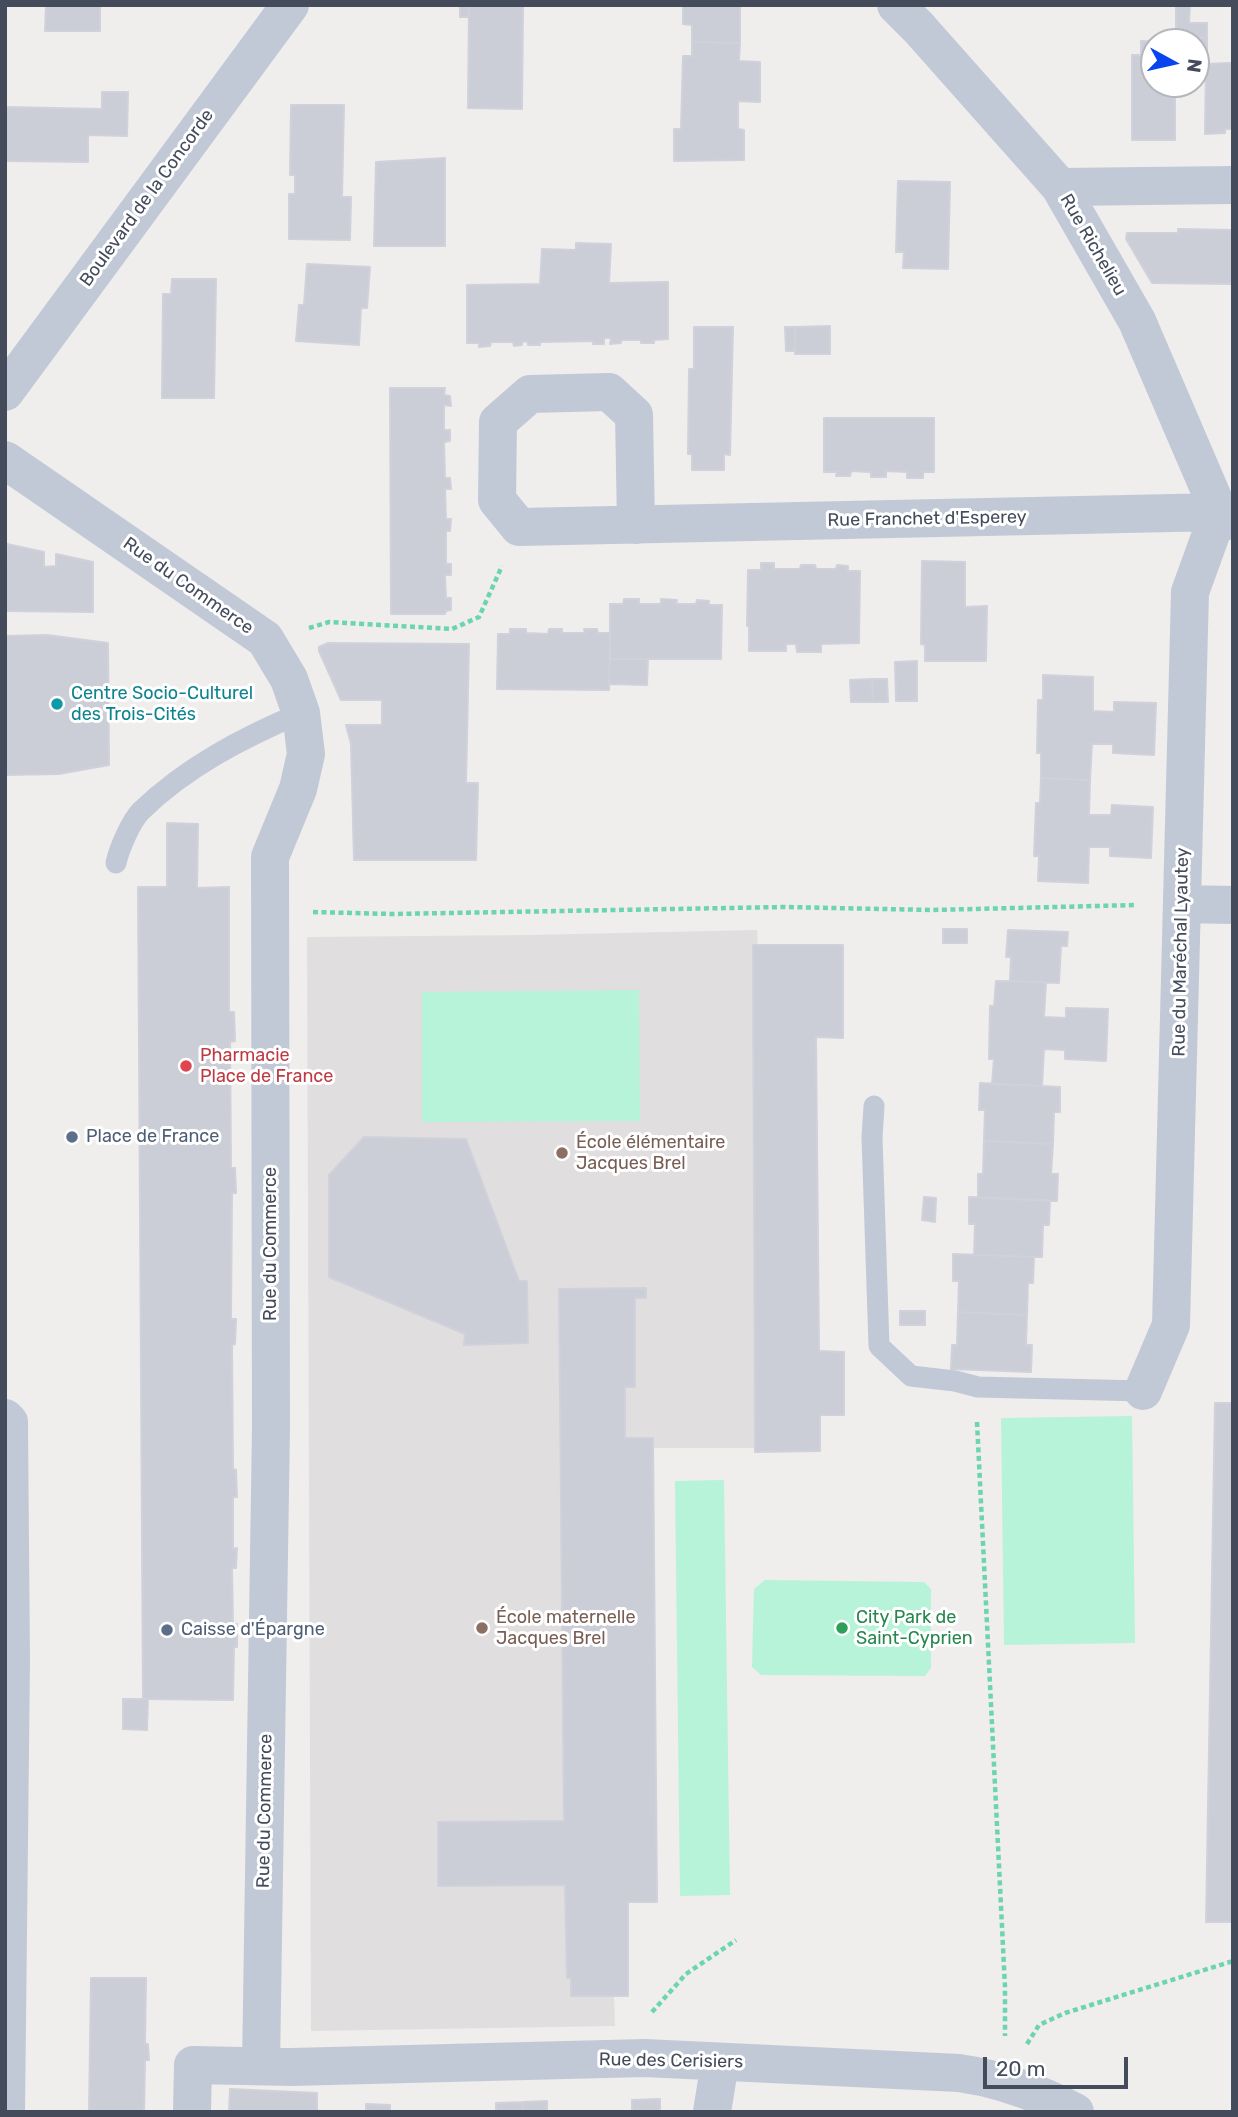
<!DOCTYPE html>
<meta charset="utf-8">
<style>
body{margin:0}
#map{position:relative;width:1238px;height:2117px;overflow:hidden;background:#f0eded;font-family:Rubik,sans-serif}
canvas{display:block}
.frame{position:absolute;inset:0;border:7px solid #444c5c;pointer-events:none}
.north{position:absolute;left:1140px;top:28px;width:70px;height:70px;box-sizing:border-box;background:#fff;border:2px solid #b4b7be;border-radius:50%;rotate:98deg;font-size:19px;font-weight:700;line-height:28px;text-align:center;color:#444c5c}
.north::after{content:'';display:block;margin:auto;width:24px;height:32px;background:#0845ef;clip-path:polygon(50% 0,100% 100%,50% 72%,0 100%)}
.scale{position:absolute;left:983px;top:2057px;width:145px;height:32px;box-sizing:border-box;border:4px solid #444c5c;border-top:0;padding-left:9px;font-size:21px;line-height:24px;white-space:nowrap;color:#444c5c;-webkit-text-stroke:5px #fff;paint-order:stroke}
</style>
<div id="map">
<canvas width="1238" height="2117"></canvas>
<div class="frame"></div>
<div class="north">N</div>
<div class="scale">20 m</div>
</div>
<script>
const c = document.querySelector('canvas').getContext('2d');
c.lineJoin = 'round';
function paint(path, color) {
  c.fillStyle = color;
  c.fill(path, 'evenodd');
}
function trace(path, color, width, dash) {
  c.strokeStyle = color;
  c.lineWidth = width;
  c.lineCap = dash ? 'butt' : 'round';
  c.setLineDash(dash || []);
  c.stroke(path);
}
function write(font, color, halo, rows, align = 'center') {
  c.font = font + ' Rubik,sans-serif';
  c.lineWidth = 6;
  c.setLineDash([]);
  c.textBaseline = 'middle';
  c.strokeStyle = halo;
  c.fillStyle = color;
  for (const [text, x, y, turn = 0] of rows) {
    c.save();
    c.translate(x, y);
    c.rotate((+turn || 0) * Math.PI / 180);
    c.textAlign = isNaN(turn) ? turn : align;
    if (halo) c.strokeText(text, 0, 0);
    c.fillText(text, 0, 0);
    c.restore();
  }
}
const education = new Path2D(`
 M757,930l1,15h85v93h-27l3,312 25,2v63l-24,1v35l-65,1v-4h-102l4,454h-29v94l-14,1 1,29 -304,5 -4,-1094 223,-2z`);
const green = new Path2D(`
 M639,990l1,131 -218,1v-130z
 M1132,1416l3,227 -131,2 -3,-227z
 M724,1480l6,415 -50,1 -5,-415z
 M765,1580l159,2 7,7v79l-6,8 -164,-1 -9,-8 2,-78z`);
const building = new Path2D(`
 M46,5h54v26h-55z
 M460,5h9v12h-9z
 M469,5h54l-1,104 -54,-1z
 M683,5h57v38l-48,-1v-17l-9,-1z
 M1176,5h14l-1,18h18v15h-31z
 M1187,37l20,1v30h-11v-26h-10z
 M1141,41l31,1h-18v42h21v56h-43v-85h9z
 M692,42l48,1 -1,18 21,1v40l-22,-1v28l6,1v30l-70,1v-32h7l2,-73h9z
 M1227,63h6v66h-8v4l-20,1 1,-70z
 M102,92h26l-1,44 -39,-1v27l-83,-1v-54l97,2z
 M291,105h53l-2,92h9l-1,43 -61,-1v-45h6v-19h-5z
 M445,158v88h-71l2,-84z
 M898,181l52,1 -2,87 -45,-1 1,-16h-8z
 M1178,229l55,1v54l-81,-1 -26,-44 1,-6h51z
 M576,243l35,1 -2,39 59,-1v57l-14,1v3h-13v-3h-20v3l-11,1 1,-6h-7v6h-11v-3l-53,1v3h-12l-1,-4 -5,1v3l-8,1 -1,-4h-22l-1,4 -11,1v-4h-12v-58l73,-1 2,-35 34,1z
 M307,264l63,3 -3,41h-6l-2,37 -63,-4 3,-36h5z
 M172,279h44l-2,119h-52l1,-104h8z
 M830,326v28h-35v-27z
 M694,327h39l-3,128 -6,-1v16h-32v-16h-4l1,-85h5z
 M785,327h10v24h-9z
 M390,388h55l-1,7 6,1 1,10 -7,-1v25h6v11l-6,1 1,36h5l1,11h-6l1,30h5l-1,12h-4v33h5v11h-6l1,23h5v12l-5,1 -1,3h-54z
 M824,418h110v54h-11v6h-16v-6l-21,-1v6h-15v-5l-20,-1 -1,5h-14l1,-4h-13z
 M7,544l37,8v15l12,-1v-12l37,8v50l-88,-1z
 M922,561l43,1v45l22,-1 -1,55h-61v-16l-4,-1z
 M761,563h13v6h26l1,-4h14l1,4h20l1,-4 11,1v5h12l-1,72 -38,1v8h-24l-1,-8h-10v7h-37v-25h-2l1,-56h13z
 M624,599h15v5h22v-5l16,1 -1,4h20l1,-4 12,1v4h13l-1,54h-111v-55h13z
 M510,629h16v4l22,1 1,-5h13v4h23l-1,-4h13l1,4h12l-1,57 -112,-1 1,-55h12z
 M47,635l61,8 1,122 -50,9 -54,1v-139z
 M328,643l141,1 -3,139h12l-2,77h-122l-3,-116 -5,-19h36v-25h-41l-22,-49v-4z
 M610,659h38l-1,26 -38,-1z
 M917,661v40h-21l-1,-39z
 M1043,675l50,2v34l21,1v-10l42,1 -2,52 -41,-2v-9h-21l-2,36 -49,-2v-25h-4l1,-53h5z
 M872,679h15l1,23h-15z
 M872,679l1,23h-22l-1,-22z
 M1041,778l49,2 -1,35h22l1,-10 41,2 -2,51 -41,-2v-9h-21l-1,36 -50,-2 1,-25h-5l2,-53h4z
 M167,823l31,1 -1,64 32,-1v125h5l1,29 -5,1 1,126h4l1,25h-4l-1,126h5l-1,25 -3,1 1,124 3,1 1,27h-4v52l4,-1 -1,20h-4l1,56h4v23h-3l-1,53 -90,-1 -5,-812h29z
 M943,929h24v14h-24z
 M1008,930l60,2 -1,14h-6l-2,37 -49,-2 1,-24h-5z
 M753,945h90v93l-27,-1 3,314 25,1v63h-24v36l-65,1z
 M996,981l50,1 -2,35 22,1v-10l42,1 -2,52 -41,-2v-9l-21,-1 -2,37 -50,-2 2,-25h-5l1,-53h4z
 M980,1083l80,4v25h-6l-1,32 -69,-3 1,-31h-6z
 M364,1137l102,2 53,142h8l1,62 -64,2 1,-11 -136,-57v-102z
 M984,1141l69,3 -2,30h7l-1,27 -79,-3v-24h5z
 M924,1197l12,1 -1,24 -13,-2z
 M969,1197l81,3 -1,25h-6l-1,32 -68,-2 1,-31h-6z
 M953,1254l81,3 -1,26h-5l-1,32 -69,-3 1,-31h-6z
 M646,1288v10h-11v89h-10v51h28l4,464h-29v94h-57v-18h-4l-2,-93 -127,1v-64l126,-1 -5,-532z
 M900,1311h25v14h-25z
 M958,1312l69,3 -1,30h6l-1,27 -80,-3 1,-24h5z
 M1215,1403h18v519h-27z
 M123,1699h25l-1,31 -24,-1z
 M91,1978h55l-1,66h3l1,16h-4l-1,52h-55z
 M230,2089l87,4v19h-88z
 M660,2099v13h-28v-12z
 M547,2101v11h-24v-10z
 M523,2102v10h-27v-9z
 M366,2104l24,1v7h-24z`);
const path = new Path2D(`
 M309,628l20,-6 123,7 27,-12 23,-51
 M313,912l79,2 392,-7 149,3 204,-5
 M977,1422l28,565v49
 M652,2012l34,-38 50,-34
 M1027,2044l12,-19 26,-12 168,-52`);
const service = new Path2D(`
 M116,863c3,-14 15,-42 25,-52 45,-44 103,-74 160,-98
 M874,1106l-2,31 7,209 32,30 44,5 23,6 165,4`);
const minor = new Path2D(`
 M896,5l22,22 142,160 77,134 82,191 14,9
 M1060,187l173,-2
 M5,460l260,179 24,40 12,34 5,41 -8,35 -28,68 1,570 -10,639
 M636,525l-2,-110 -25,-23 -79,2 -32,28 -1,78 22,27 700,-15 -29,80 -19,733 -28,66
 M1182,904l51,1
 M192,2112l1,-47 98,2 354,-9 314,15c42,6 78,19 116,39
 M712,2112l8,-50`);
const tertiary = new Path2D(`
 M5,392l285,-387
 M5,1418l4,4 2,239 -5,451`);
const markers = [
 [57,704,7,"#0f9aa8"],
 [186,1066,7,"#e0444e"],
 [72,1137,7,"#5c6f8a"],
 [562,1153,7,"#8d6e63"],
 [482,1628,7,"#8d6e63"],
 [842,1628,7,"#2e9e5b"],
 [167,1630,7,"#5c6f8a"]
];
const streetNames = [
 ["Boulevard de la Concorde",147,198,-54],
 ["Rue Richelieu",1093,245,60],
 ["Rue Franchet d'Esperey",927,519,-1],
 ["Rue du Commerce",188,586,35],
 ["Rue du Maréchal Lyautey",1181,952,-89],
 ["Rue du Commerce",271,1244,-90],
 ["Rue du Commerce",265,1811,-89],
 ["Rue des Cerisiers",671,2061,1]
];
const cultureNames = [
 ["Centre Socio-Culturel",71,694],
 ["des Trois-Cités",71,715]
];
const healthNames = [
 ["Pharmacie",200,1056],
 ["Place de France",200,1077]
];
const serviceNames = [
 ["Place de France",86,1137],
 ["Caisse d'Épargne",181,1630]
];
const educationNames = [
 ["École élémentaire",576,1143],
 ["Jacques Brel",576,1164],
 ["École maternelle",496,1618],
 ["Jacques Brel",496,1639]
];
const leisureNames = [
 ["City Park de",856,1618],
 ["Saint-Cyprien",856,1639]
];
paint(education, '#e1dedf');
paint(green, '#b6f3d8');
paint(building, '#cbced6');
trace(building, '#d0d1da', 2);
trace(path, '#6bd4b2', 4.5, [5, 3.5]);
trace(service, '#c2c9d6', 21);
trace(minor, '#c2c9d6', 38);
trace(tertiary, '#c2c9d6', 38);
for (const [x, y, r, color] of markers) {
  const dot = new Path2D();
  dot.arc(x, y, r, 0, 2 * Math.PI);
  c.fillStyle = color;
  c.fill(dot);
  trace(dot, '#fff', 2.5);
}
write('18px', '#444c5c', '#fff', streetNames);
write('18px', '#0d838f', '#fff', cultureNames, 'left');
write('18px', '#be3a42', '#fff', healthNames, 'left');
write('18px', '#4e5e75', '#fff', serviceNames, 'left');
write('18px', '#785e54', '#fff', educationNames, 'left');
write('18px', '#27864d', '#fff', leisureNames, 'left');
</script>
